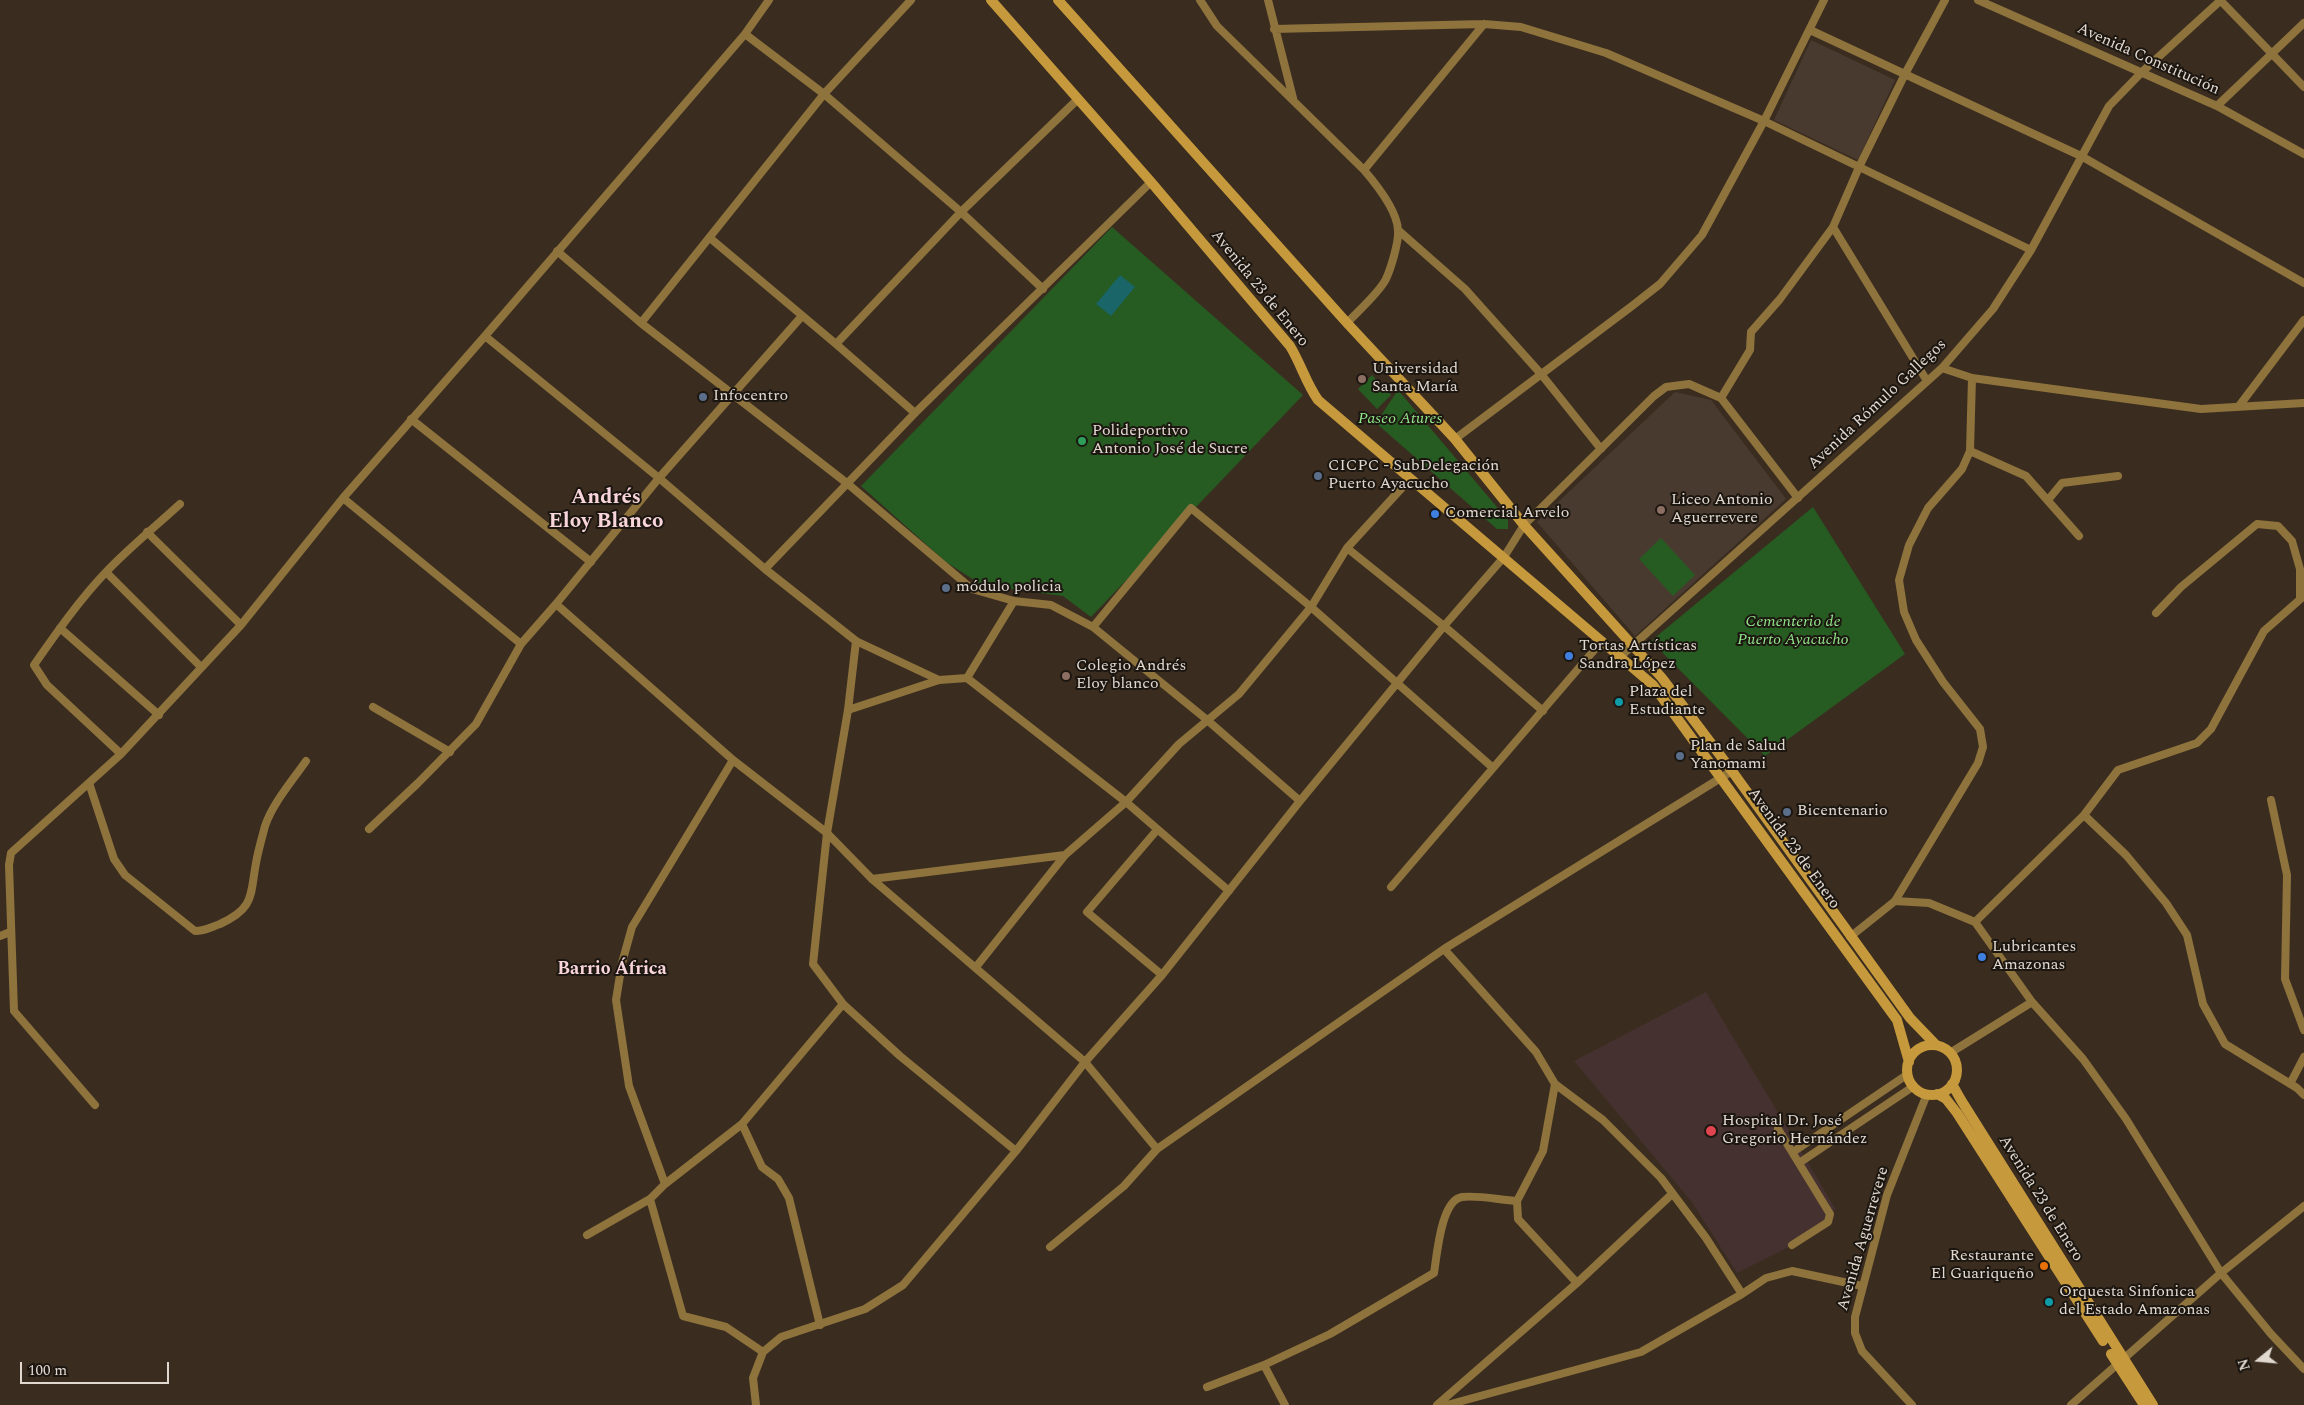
<!DOCTYPE html>
<meta charset="utf-8">
<style>
body{margin:0}
#map{position:relative;width:2304px;height:1405px;overflow:hidden;background:#3a2d20;font-family:Spectral,serif}
canvas{display:block}
.north{position:absolute;left:2234px;top:1335px;width:50px;height:50px;-webkit-text-stroke:4px #1c1610;paint-order:stroke;rotate:253deg;font-size:14px;font-weight:700;line-height:20px;text-align:center;color:#e1d9d0}
.north::after{content:'';display:block;margin:auto;width:18px;height:22px;background:#e1d9d0;clip-path:polygon(50% 0,100% 100%,50% 72%,0 100%)}
.scale{position:absolute;left:20px;top:1362px;width:149px;height:22px;box-sizing:border-box;border:2px solid #e1d9d0;border-top:0;padding-left:6px;font-size:15px;line-height:18px;white-space:nowrap;color:#e1d9d0;-webkit-text-stroke:4px #1c1610;paint-order:stroke}
</style>
<div id="map">
<canvas width="2304" height="1405"></canvas>
<div class="north">N</div>
<div class="scale">100 m</div>
</div>
<script>
const c = document.querySelector('canvas').getContext('2d');
c.lineJoin = 'round';
function paint(path, color) {
  c.fillStyle = color;
  c.fill(path, 'evenodd');
}
function trace(path, color, width, dash) {
  c.strokeStyle = color;
  c.lineWidth = width;
  c.lineCap = dash ? 'butt' : 'round';
  c.setLineDash(dash || []);
  c.stroke(path);
}
function write(font, color, halo, rows, align = 'center') {
  c.font = font + ' Spectral,serif';
  c.lineWidth = 4;
  c.setLineDash([]);
  c.textBaseline = 'middle';
  c.strokeStyle = halo;
  c.fillStyle = color;
  for (const [text, x, y, turn = 0] of rows) {
    c.save();
    c.translate(x, y);
    c.rotate((+turn || 0) * Math.PI / 180);
    c.textAlign = isNaN(turn) ? turn : align;
    if (halo) c.strokeText(text, 0, 0);
    c.fillText(text, 0, 0);
    c.restore();
  }
}
const education = new Path2D(`
 M1811,40l84,40 -37,80 -84,-40z
 M1675,392l36,8 75,99 -151,137 -98,-114z`);
const medical = new Path2D(`
 M1706,992l129,216 -5,18 -93,47 -45,-71 -118,-141z`);
const green = new Path2D(`
 M1112,227l191,168 -212,222 -28,-21 -81,-11 -36,-23 -85,-76z
 M1372,375l19,20 -14,14 -19,-20z
 M1398,390l110,130v9h-11l-121,-106z
 M1813,507l92,147 -140,102 -114,-115z
 M1661,538l34,37 -22,21 -34,-37z`);
const water = new Path2D(`
 M1120,275l15,12 -24,29 -15,-12z`);
const minor = new Path2D(`
 M1200,0l17,26 147,144c12,14 33,40 34,60 1,12 -7,38 -12,49 -7,14 -28,32 -39,44
 M1268,0l25,98
 M1978,0l239,106 87,48
 M2220,0l84,87
 M1274,29l210,-5 37,3 85,26 158,68 267,129
 M1810,30l271,126 223,127
 M745,34l79,60 137,118 82,77
 M2217,106l87,-83
 M1364,170l120,-146
 M1833,227l94,154
 M1398,230l67,59 76,85 60,75
 M710,238l126,106 79,69
 M557,251l84,72 207,161 124,105 42,12 37,4 42,22 113,92 94,82
 M641,323l183,-229 87,-94
 M485,336l174,142 106,91 91,72 83,39
 M836,344l125,-132 117,-113
 M1942,368l30,10 229,31 103,-6
 M1721,398l29,-48 1,-18 29,-33 53,-72 27,-62 45,-91 40,-74
 M2239,406l65,-86
 M411,419l180,143
 M1455,439l177,-133 28,-22 42,-49 62,-114 60,-121
 M1970,451l56,25 53,60
 M343,498l178,146
 M2048,500l14,-17 56,-7
 M147,532l94,93
 M1347,548l97,78 99,85
 M765,569l150,-156 236,-231
 M106,572l95,95
 M556,604l177,156 94,73 45,46 213,183 72,87
 M2156,613l25,-26 76,-63 21,2 14,15 8,28v30
 M1093,627l98,-119 120,99 181,160
 M60,628l99,87
 M856,641l-8,69 -21,123 -14,131 30,40 57,52 116,95
 M1621,656l321,-288 51,-59 38,-59 78,-144 33,-34 79,-72
 M967,678l47,-77
 M373,707l77,45
 M848,710l91,-30 28,-2 159,124 103,89
 M121,754l-74,-69 -13,-20c23,-33 46,-66 73,-94 23,-24 49,-45 73,-67
 M89,783l25,76 11,16 70,56c10,0 16,-4 25,-7 35,-16 30,-29 36,-61 2,-12 6,-25 9,-37 8,-23 27,-45 41,-65
 M2271,800l16,75 -2,104 19,51
 M2084,815l42,40 40,48 21,32 16,69 22,40 72,44 7,7
 M369,829l49,-46 58,-59 45,-80 35,-40 103,-126 143,-162
 M1157,830l-70,82 75,63
 M872,879l193,-24
 M1391,887l211,-246
 M1895,901l34,2 46,19 57,80 51,57 43,60 95,154 50,61 33,35
 M1975,922l109,-107 34,-45 79,-27 14,-14 53,-98 40,-35
 M0,936l10,-4
 M1850,937l45,-36 83,-138 5,-16 -3,-18 -37,-47 -27,-42 -12,-28 -5,-32 10,-35 19,-37 34,-39 8,-18 2,-73
 M1444,949l92,103 19,32 48,36 58,58 45,60 36,56
 M976,967l89,-112 61,-53 53,-58 60,-50 72,-87 36,-59 63,-69
 M1950,1053l82,-51
 M1555,1084l-12,67 -26,50 1,18 59,64
 M2290,1084l14,-27
 M95,1105l-81,-94 -5,-146 2,-12 110,-99 120,-129 102,-127 142,-162 260,-302 24,-34
 M742,1124l20,43 16,12 11,19 31,127
 M1778,1129l52,85 -2,8 -36,23
 M1793,1152l115,-78
 M1799,1163l115,-77
 M665,1184l-36,-98 -13,-86 6,-37 10,-36 101,-167
 M650,1199l33,117 43,11 37,25
 M587,1235l63,-36 15,-15 77,-60 101,-120
 M1050,1247l74,-61 33,-37 287,-200 288,-178
 M1264,1365l21,40
 M1207,1387l57,-22 66,-31 104,-61c3,-18 7,-73 28,-76 17,-2 38,3 55,4
 M756,1405l-3,-27 10,-26 18,-15 84,-28 38,-24 113,-134 69,-89 77,-87 138,-174 144,-175 60,-69 20,-32 130,-129 12,-9 23,-3 32,14 77,100
 M1437,1405l140,-122 95,-89
 M1447,1405l194,-53 101,-58 24,-16 26,-7 70,15
 M1912,1405l-50,-54 -7,-18v-16l32,-122 40,-101
 M2071,1405l150,-132 83,-67`);
const secondary = new Path2D(`
 M991,0l160,182 139,164c11,18 16,37 28,54l335,285 244,335 12,42
 M1058,0l289,323 108,116 69,86 138,153 70,93 178,247 26,27
 M1907 1070a25 25 0 1 1 50 0a25 25 0 1 1-50 0Z
 M1952,1084l9,16 192,305
 M1937,1094l9,5 11,14 146,228
 M2111,1354l33,51`);
const markers = [
 [1362,379,5,"#8d6e63"],
 [703,397,5,"#5c6f8a"],
 [1082,441,5,"#2e9e5b"],
 [1318,476,5,"#5c6f8a"],
 [1661,510,5,"#8d6e63"],
 [1435,514,5,"#3f7fe0"],
 [946,588,5,"#5c6f8a"],
 [1569,656,5,"#3f7fe0"],
 [1066,676,5,"#8d6e63"],
 [1619,702,5,"#0f9aa8"],
 [1680,756,5,"#5c6f8a"],
 [1787,812,5,"#5c6f8a"],
 [1982,957,5,"#3f7fe0"],
 [1711,1131,6,"#e0444e"],
 [2044,1266,5,"#e8710a"],
 [2049,1302,5,"#0f9aa8"]
];
const streetNames = [
 ["Avenida Constitución",2148,60,24],
 ["Avenida 23 de Enero",1259,289,51],
 ["Avenida Rómulo Gallegos",1878,405,-43],
 ["Avenida 23 de Enero",1793,849,54],
 ["Avenida 23 de Enero",2040,1199,58],
 ["Avenida Aguerrevere",1864,1239,-74]
];
const poiNames = [
 ["Universidad",1372,370],
 ["Santa María",1372,388],
 ["Infocentro",713,397],
 ["Polideportivo",1092,432],
 ["Antonio José de Sucre",1092,450],
 ["CICPC - SubDelegación",1328,467],
 ["Puerto Ayacucho",1328,485],
 ["Liceo Antonio",1671,501],
 ["Aguerrevere",1671,519],
 ["Comercial Arvelo",1445,514],
 ["módulo policia",956,588],
 ["Tortas Artísticas",1579,647],
 ["Sandra López",1579,665],
 ["Colegio Andrés",1076,667],
 ["Eloy blanco",1076,685],
 ["Plaza del",1629,693],
 ["Estudiante",1629,711],
 ["Plan de Salud",1690,747],
 ["Yanomami",1690,765],
 ["Bicentenario",1797,812],
 ["Lubricantes",1992,948],
 ["Amazonas",1992,966],
 ["Hospital Dr. José",1722,1122],
 ["Gregorio Hernández",1722,1140],
 ["Restaurante",2034,1257,"right"],
 ["El Guariqueño",2034,1275,"right"],
 ["Orquesta Sinfonica",2059,1293],
 ["del Estado Amazonas",2059,1311]
];
const parkNames = [
 ["Paseo Atures",1400,420],
 ["Cementerio de",1793,623],
 ["Puerto Ayacucho",1793,641]
];
const neighbourhoodNames = [
 ["Barrio África",612,970]
];
const districtNames = [
 ["Andrés",606,499],
 ["Eloy Blanco",606,523]
];
paint(education, '#493a2f');
paint(medical, '#45312f');
paint(green, '#265c22');
paint(water, '#196567');
trace(minor, '#8f733d', 8);
trace(secondary, '#c6993c', 10);
for (const [x, y, r, color] of markers) {
  const dot = new Path2D();
  dot.arc(x, y, r, 0, 2 * Math.PI);
  c.fillStyle = color;
  c.fill(dot);
  trace(dot, '#1c1610', 2);
}
write('16px', '#e1d9d0', '#1c1610', streetNames);
write('16px', '#e1d9d0', '#1c1610', poiNames, 'left');
write('italic 16px', '#92e58a', '#1c1610', parkNames);
write('bold 18px', '#f8d4db', '#1c1610', neighbourhoodNames);
write('bold 21px', '#f8d4db', '#1c1610', districtNames);
</script>
